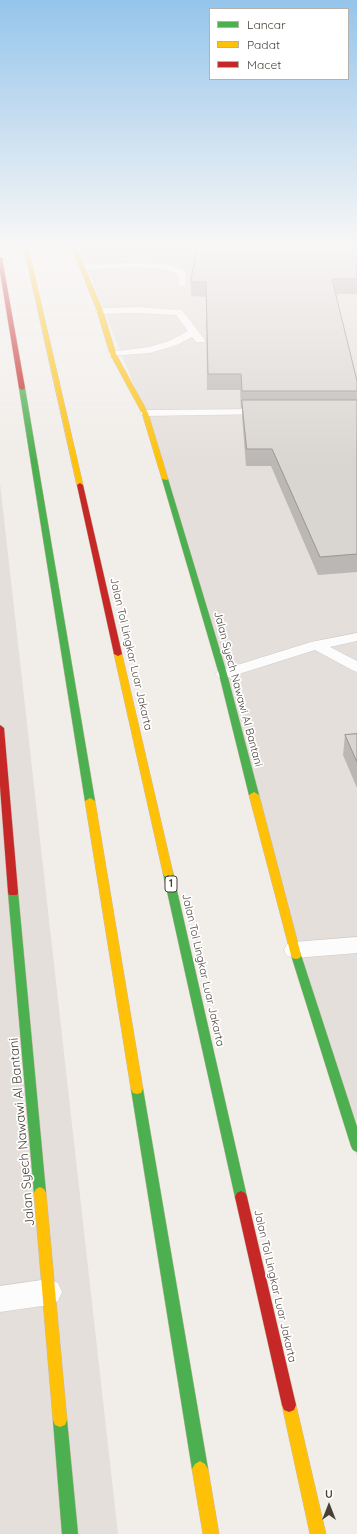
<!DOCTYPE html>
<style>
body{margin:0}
#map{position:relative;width:357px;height:1534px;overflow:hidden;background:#f1eeea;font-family:Quicksand,sans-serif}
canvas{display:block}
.legend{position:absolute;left:209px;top:8px;width:140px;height:72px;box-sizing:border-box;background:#fff;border:1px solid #b5b2ae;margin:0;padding:5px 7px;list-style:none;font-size:12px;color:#473f35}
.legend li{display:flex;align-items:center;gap:8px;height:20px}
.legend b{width:20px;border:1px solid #b5b2ae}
.north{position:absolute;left:309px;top:1486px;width:40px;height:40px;-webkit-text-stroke:3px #fff;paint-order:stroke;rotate:0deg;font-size:11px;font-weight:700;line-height:16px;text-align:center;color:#473f35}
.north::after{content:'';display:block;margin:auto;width:14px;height:18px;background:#473f35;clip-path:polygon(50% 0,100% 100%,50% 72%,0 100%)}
</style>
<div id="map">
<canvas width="357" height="1534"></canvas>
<ul class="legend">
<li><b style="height:5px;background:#4caf50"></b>Lancar</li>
<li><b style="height:5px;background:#ffc107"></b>Padat</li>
<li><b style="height:5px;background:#c62828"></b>Macet</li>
</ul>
<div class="north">U</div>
</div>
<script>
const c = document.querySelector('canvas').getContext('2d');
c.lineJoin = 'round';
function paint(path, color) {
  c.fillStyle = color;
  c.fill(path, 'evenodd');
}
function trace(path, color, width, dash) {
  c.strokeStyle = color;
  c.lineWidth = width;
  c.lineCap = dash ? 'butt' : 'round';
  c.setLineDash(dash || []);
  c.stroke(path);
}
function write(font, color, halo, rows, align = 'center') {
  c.font = font + ' Quicksand,sans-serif';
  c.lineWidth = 3.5;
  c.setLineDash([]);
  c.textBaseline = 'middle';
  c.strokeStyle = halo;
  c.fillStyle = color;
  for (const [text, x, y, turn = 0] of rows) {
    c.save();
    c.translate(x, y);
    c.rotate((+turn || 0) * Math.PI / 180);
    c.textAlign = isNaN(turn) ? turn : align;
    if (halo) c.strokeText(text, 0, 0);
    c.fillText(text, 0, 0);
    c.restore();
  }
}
const industrial = new Path2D(`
 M79,247h278v910l-212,-744z
 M0,483l118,1051h-118z`);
const lane = new Path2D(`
 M119,263c16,0 56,-3 67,10l-1,13h-6l-1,-12c-23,-11 -70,-5 -96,-4l-4,-3 4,-3z
 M137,307l45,3 23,30 -1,2h-8l-4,-5 -15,8 -27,8 -41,3 -1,-2 1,-2 40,-5 20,-6 19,-10 -12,-16 -39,-2 -37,1 -5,-3 5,-3z
 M265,409l4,1 2,2 -2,2 -124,2 -6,-3 6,-3z
 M357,633v8l-27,6 27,14v11l-5,-2 -37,-20 -92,29 -5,-2 -3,-3 3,-3 93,-29z
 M357,937v16l-63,5 -7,-2 -3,-6 3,-6 7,-2z
 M49,1279l9,4 4,9 -4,9 -9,4 -49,7v-26z`);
const fast = new Path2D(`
 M22,386l3,2 70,413 -5,3 -5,-3 -66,-413z
 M165,477l3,2 59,195 32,121 -5,3 -5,-3 -30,-121 -57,-195z
 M168,869l4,1 1,3 74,324 -2,4 -4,2 -4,-2 -2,-4 -72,-324 1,-3z
 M13,888l4,1 1,3 28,301 -2,4 -4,2 -4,-2 -2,-4 -26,-301 1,-3z
 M296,951l4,1 1,3 56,172v25l-4,-2 -2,-4 -60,-191 1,-3z
 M137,1084l4,1 2,4 65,380 -3,5 -5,3 -5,-3 -3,-5 -61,-380 2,-4z
 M60,1413l5,2 2,5 11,114h-16l-9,-114 2,-5z`);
const slow = new Path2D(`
 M24,247h4l55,238 -3,2 -3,-2z
 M72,247h4l27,64 13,43 32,59 20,66 -1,1 -5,-1 -20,-66 -32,-59 -13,-43z
 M115,652h6l1,2 51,219 -1,3h-8l-1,-3 -49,-219z
 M254,792l5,3 42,160 -1,3 -4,1 -4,-1 -1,-3 -42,-160z
 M90,798l5,3 48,288 -2,4 -4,1 -4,-1 -2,-4 -46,-288z
 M40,1187l4,2 2,4 21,227 -2,5 -5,2 -5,-2 -2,-5 -19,-227 2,-4z
 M289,1398l5,2 2,5 30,129h-16l-28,-129 2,-5z
 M200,1461l5,3 3,5 11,65h-16l-11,-65 3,-5z`);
const jam = new Path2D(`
 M0,257l2,1 23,130 -3,2 -3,-2 -19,-116z
 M80,483l3,2 39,169 -4,2 -4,-2 -37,-169z
 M0,725l4,3 14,164 -1,3h-8l-1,-3 -8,-106z
 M241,1191l4,2 2,4 49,208 -2,5 -5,2 -5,-2 -2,-5 -47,-208 2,-4z`);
const wall = new Path2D(`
 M357,247v47h-21l21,87v191l-39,3 -47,-109h-25l-4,-49v-9h-1l-1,-18h-33l-1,-93 -15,-1v-14z
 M357,734v54l-14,-33 2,-20z`);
const building = new Path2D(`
 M197,247h160v32h-25l25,102v10h-115l-1,-17h-33l-2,-92h-15z
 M242,400h115v154l-37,3 -48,-108h-25z
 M357,734v28l-12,-27z`);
const shields = [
 [171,884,12]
];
const shieldNames = [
 ["1",171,884]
];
const streetNames = [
 ["Jalan Tol Lingkar Luar Jakarta",131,654,77],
 ["Jalan Syech Nawawi Al Bantani",238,689,75],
 ["Jalan Tol Lingkar Luar Jakarta",203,970,77],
 ["Jalan Tol Lingkar Luar Jakarta",275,1286,77]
];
const nearStreetnames = [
 ["Jalan Syech Nawawi Al Bantani",22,1132,-95]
];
paint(industrial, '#e4dfdb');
trace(lane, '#cfccc7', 1);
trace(fast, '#cab9a4', 1);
trace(slow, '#cab9a4', 1);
trace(jam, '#cab9a4', 1);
paint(lane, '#fdfcfc');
paint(fast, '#4caf50');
paint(slow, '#ffc107');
paint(jam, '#c62828');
paint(wall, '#bbb7b4');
paint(building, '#d9d5d1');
trace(building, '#989592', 1);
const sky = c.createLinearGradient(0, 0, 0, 462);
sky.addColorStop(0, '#95c5eb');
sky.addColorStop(0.53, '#f9f7f6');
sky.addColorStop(1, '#f9f7f600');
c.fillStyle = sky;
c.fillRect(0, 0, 357, 462);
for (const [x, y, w] of shields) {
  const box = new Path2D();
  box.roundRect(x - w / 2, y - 8, w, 16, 3);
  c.fillStyle = '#fff';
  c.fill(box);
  trace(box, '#473f35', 1);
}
write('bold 10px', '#473f35', null, shieldNames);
write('11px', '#473f35', '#fff', streetNames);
write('13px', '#473f35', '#fff', nearStreetnames);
</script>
